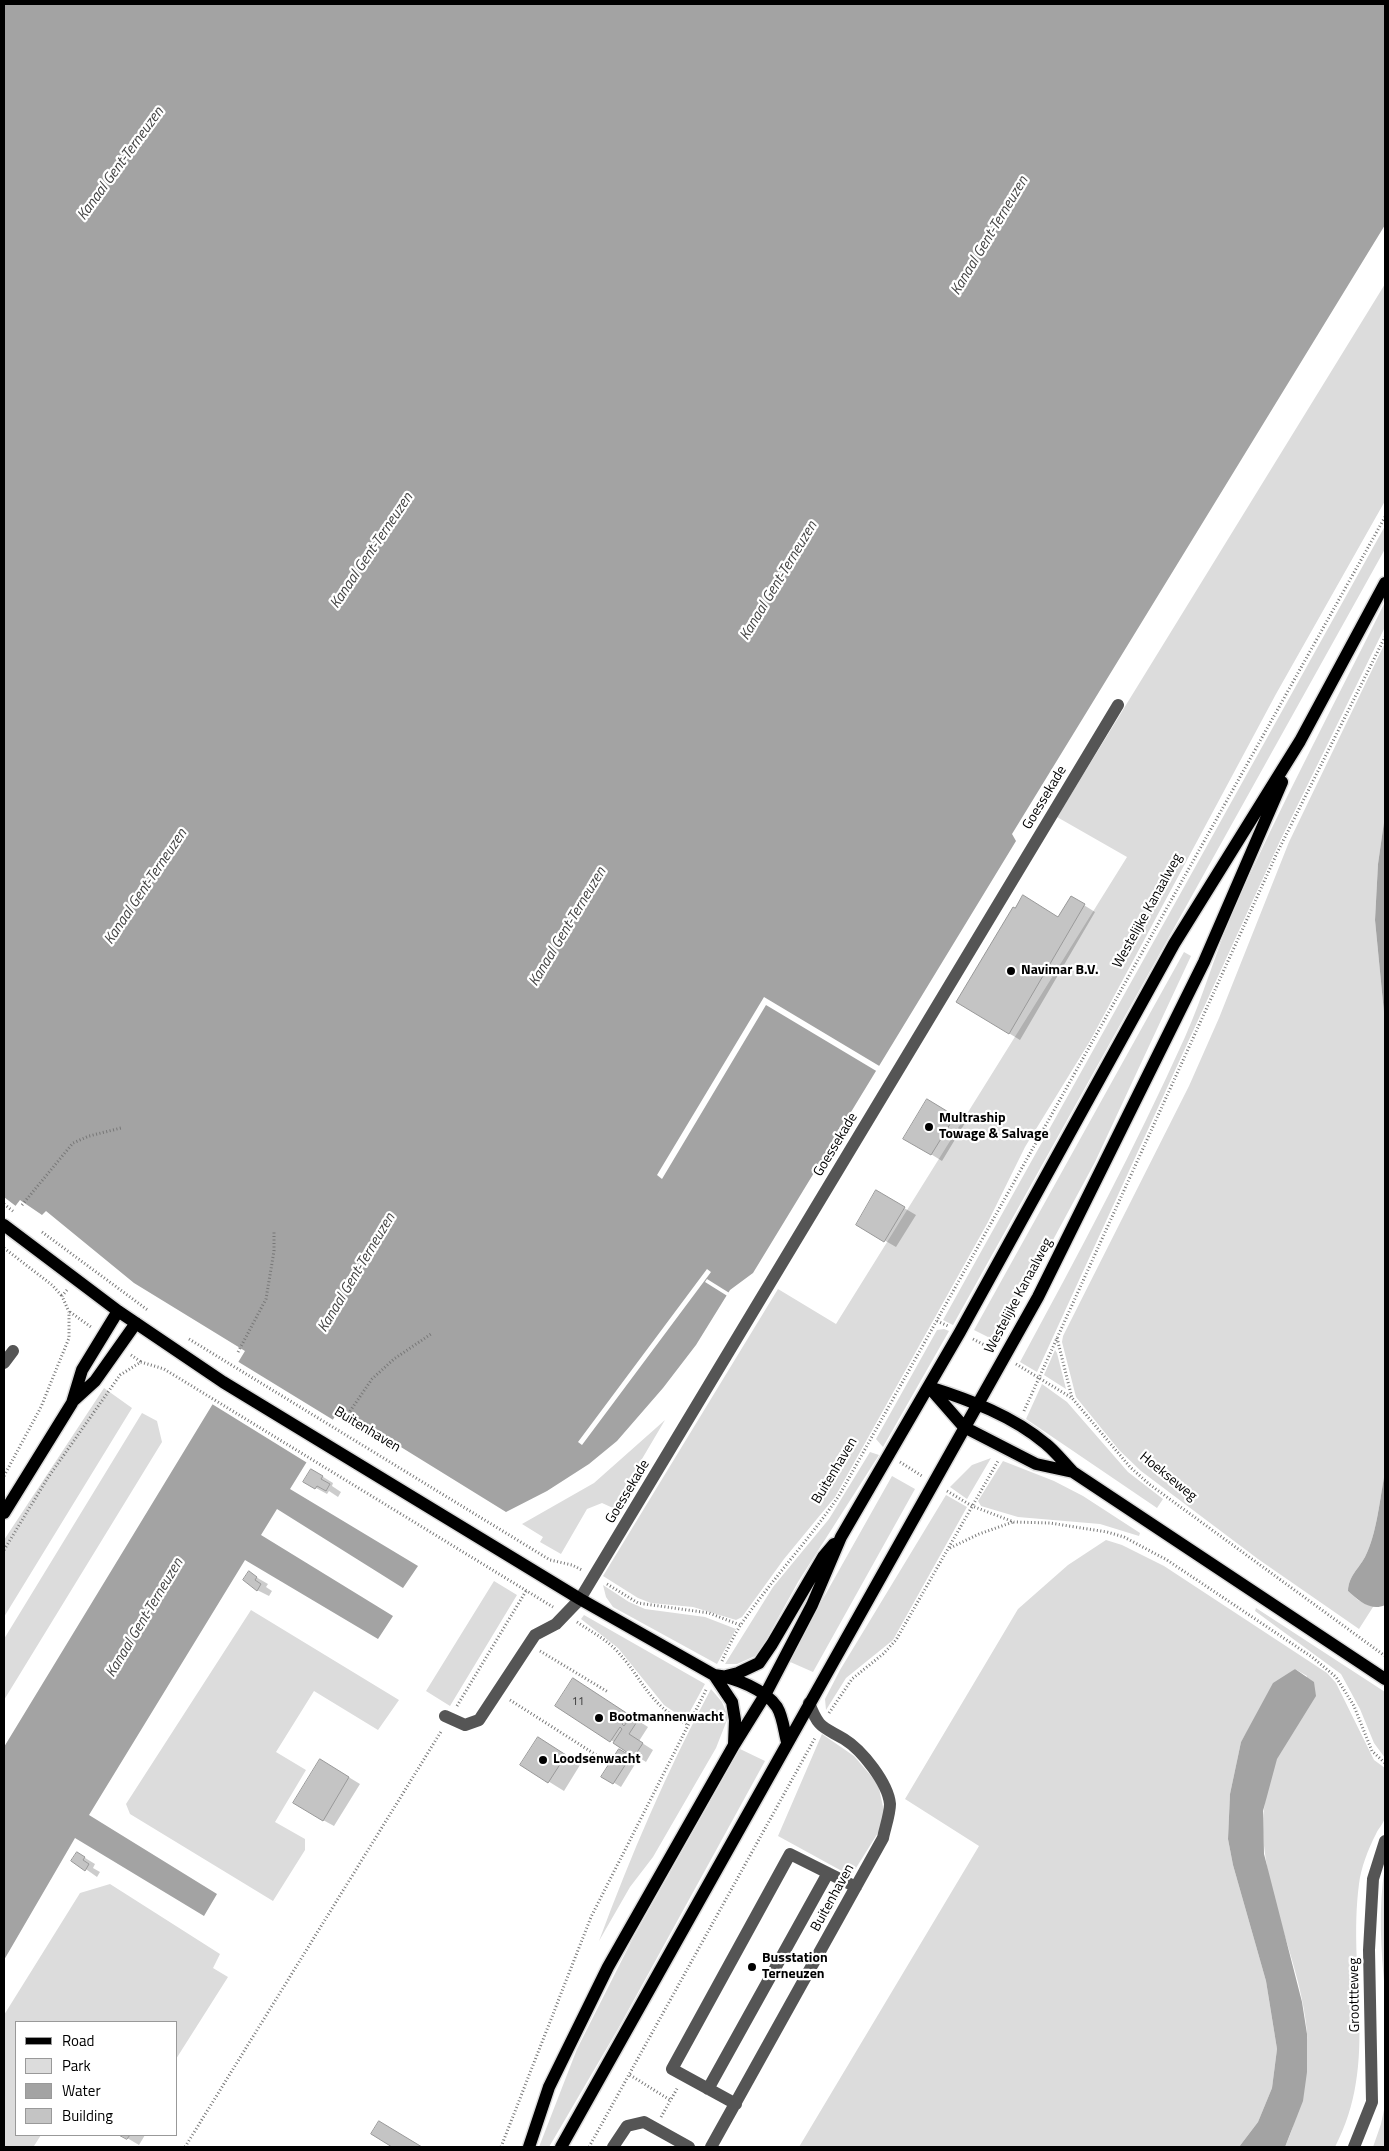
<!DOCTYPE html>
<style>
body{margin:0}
#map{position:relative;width:1389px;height:2151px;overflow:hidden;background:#fff;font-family:"Titillium Web",sans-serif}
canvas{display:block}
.frame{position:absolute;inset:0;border:5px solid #000;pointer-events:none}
.legend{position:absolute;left:15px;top:2021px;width:162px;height:115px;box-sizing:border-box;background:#fff;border:1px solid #999;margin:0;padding:6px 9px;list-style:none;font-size:15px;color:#000}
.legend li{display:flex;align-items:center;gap:10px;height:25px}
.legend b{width:25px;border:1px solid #999}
</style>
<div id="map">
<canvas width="1389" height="2151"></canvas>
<div class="frame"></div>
<ul class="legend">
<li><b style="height:6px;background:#000"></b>Road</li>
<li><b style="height:14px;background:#dcdcdc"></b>Park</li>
<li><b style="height:14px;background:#a3a3a3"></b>Water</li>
<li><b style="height:14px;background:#c4c4c4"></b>Building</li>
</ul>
</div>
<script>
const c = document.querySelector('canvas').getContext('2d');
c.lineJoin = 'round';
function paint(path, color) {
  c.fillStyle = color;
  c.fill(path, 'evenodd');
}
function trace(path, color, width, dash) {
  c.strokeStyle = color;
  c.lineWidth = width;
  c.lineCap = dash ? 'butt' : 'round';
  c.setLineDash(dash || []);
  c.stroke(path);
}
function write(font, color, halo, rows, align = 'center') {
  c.font = font + ' "Titillium Web",sans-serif';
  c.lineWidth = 4.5;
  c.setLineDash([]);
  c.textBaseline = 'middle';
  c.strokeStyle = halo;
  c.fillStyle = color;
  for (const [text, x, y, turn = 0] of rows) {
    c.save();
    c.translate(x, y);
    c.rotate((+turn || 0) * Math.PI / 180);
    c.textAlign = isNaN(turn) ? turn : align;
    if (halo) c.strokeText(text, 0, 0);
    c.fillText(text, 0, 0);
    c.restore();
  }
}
const green = new Path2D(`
 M1385,284v217l-109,193 -186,347 -65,106 -37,75 -153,275 -51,62 -42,58 -6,3 -43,-13 -42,-4 -13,-5 -35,-22 175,-287 58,35 291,-467 -70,-40z
 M1385,526v23l-432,776 -10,-5z
 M1385,602v25l-105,214 -243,531 -17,-10c58,-107 115,-214 165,-325 18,-40 30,-83 47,-123 47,-106 102,-209 153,-312z
 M1385,643v172l-7,49 -3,56 10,103v449c-5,25 -8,62 -20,85 -7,13 -16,18 -17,34l10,9 15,7 -14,22 -101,-70 -117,-88 -22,-21 -43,-53 -14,-55 1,-6 126,-250 30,-68 70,-176z
 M1184,952l7,4 -96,206 -97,180 -24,-12z
 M944,1329l5,2 -66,116 -7,-8 61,-109z
 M1055,1350l2,3 9,36 -22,-14z
 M1042,1384l25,18 61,70 35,27 -6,9 -131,-89z
 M104,1388l28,20 -128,209v-77z
 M142,1413l15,8 5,21 -158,258v-61z
 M665,1420l-52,88 -11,-5 -15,6 -26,45 -21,-12 3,-5 -21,-13 72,-41z
 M870,1452l9,3 -81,127 -32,58 -11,16 -18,8h-12l48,-77 56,-68z
 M991,1458l-24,41 -17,-12 22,-22z
 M1003,1461l51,20 29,15 57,37 -1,3 -39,-12 -82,-7 -37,-11 -3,-5z
 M892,1476l23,13 -102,183 -25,-11z
 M946,1495l21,12 -74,133 -47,38 -20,32 -1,-11 15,-29z
 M1106,1540l16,5 42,21 163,107 9,10 38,77 11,8c0,15 4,35 0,49 -1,6 -7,12 -9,17 -8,15 -15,34 -17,50 -12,91 21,178 -24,263h-50c11,-24 13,-40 16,-66 2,-15 7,-33 6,-49 -6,-68 -41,-131 -44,-200 -3,-45 29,-112 44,-156l-12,-7 -41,51 -13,22 -11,52 -2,45 5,26 33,116 11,68 -5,39 -14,34 -19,25h-440l180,-301 -74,-47 113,-190 50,-44z
 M494,1581l23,14 -67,111 -24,-15z
 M603,1585l26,17 16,7 60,8 31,12 -19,35 -104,-57 -7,-10z
 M1256,1608l129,84v66l-11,-15 -14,-34 -19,-35 -86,-63z
 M251,1610l148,90 -21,30 -64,-39 -38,61 30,18 -31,52 30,17v11l-32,51 -143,-87 -4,-10z
 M584,1615l121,69 -18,33 -4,1 -19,-13 -46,-57 -37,-29z
 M711,1689l11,13 5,12v6l-11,28 -63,109 -23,30 -31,54c32,-86 68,-171 112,-252z
 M822,1734l32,22 24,28 8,36 -35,56 -73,-40z
 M740,1749l25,12 -147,268 -69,118h-10l38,-98 55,-109z
 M1385,1866v126c-4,-43 -7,-83 0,-126z
 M110,1884l110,70 -7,14 15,9 -52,82v-37h-160v113h25l-7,11 2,1h-32v-132l76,-122z
 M1385,2105v42h-12l8,-23z`);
const water = new Path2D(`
 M4,4h1381v221l-373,609 4,7 -263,432 -23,17 -34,55 -33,43 -46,53 -28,23 -42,27 -41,21 -165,-102 -4,3 -47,76 128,77 -15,22 -126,-79 -16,26 132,81 -15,23 -133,-79 -156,255 128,79 -13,22 -129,-78 -71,122v-213l241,-396 -111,-68 -88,-72 -4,4 -22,-15 -16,21z
 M1385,815v208l-10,-103 3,-56z
 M1385,1472v133c-14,7 -27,-5 -37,-14 1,-16 10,-21 17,-34 12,-23 15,-60 20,-85z
 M1295,1669l19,13 2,14 -39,63 -14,52 1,43 38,148 5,32v38l-4,29 -18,46h-46l19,-25 14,-34 5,-39 -11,-68 -33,-116 -5,-26 2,-45 11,-52 32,-59z`);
const pier = new Path2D(`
 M764,997l117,70 -3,5 -112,-67 -104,174 -5,-4z
 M4,1197l13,10 -13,16z
 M707,1269l4,3 -129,173 -4,-3z
 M707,1279l24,15 -2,3 -24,-15z
 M237,1361l98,60 -26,43 -97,-60z`);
const shadow = new Path2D(`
 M1071,897l24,15 -75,128 -62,-38 57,-92 44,8z
 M927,1101l38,22 -23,38 -37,-23z
 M877,1192l39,23 -20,32 -38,-22z
 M312,1470l21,13 -1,3 9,6 -3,5 -9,-6 -2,3 -11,-6z
 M249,1573l19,11 -2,3 6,4 -3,5 -12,-6z
 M584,1686l64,41 -9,14 14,9 -7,12 -89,-56z
 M554,1748l26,17 -16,26 -42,-26z
 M619,1751l18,10 -16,26 -18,-11z
 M332,1767l28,17 -26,42 -11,-6z
 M77,1853l18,11 -2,4 7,4 -3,5 -24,-17z
 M122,2135h23l-6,10z`);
const building = new Path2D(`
 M1023,895l35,22 13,-21 14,8 -76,130 -53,-32 57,-95 2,1z
 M927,1099l28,17 -24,39 -28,-16z
 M876,1190l29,17 -21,35 -28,-17z
 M311,1469l12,7 -2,3 9,5 -4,7 -9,-5 -2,3 -12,-7z
 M249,1571l8,6 -2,3 6,4 -4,7 -14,-11z
 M573,1678l55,36 -6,10 2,2 7,-10 7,4 -9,14 14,9 -9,14 -21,-14 9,-14 -2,-2 -10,15 -55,-36z
 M538,1737l28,18 -18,28 -28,-18z
 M619,1749l12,7 -18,28 -12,-7z
 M320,1759l29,18 -26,44 -30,-18z
 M77,1852l8,5 -2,3 6,4 -4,7 -14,-10z
 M379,2121l43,26h-30l-21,-13z
 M119,2135h11l-3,4z`);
const path = new Path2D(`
 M4,1204l10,8
 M22,1205l51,-62 16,-7 32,-8
 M42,1232l107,79
 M4,1248l48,37 10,11
 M70,1312l21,15
 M937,1321l11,5
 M1057,1338l15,60
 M189,1339l361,221 22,5 10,5
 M973,1339l19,10
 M238,1352l28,-53 8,-48v-19
 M131,1355l10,7
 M1016,1364l56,34 58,69 19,17 236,172
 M1024,1411l253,-558 108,-216
 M346,1417l26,-38 22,-20 37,-25
 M900,1462l22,14
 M4,1476l37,-69 28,-69v-26l-7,-16 5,-6
 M947,1491l25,15 42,16 36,1 57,9 17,5 43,23 145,97 24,20 18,29 18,45 13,12
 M950,1548l29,-14 34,-12
 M4,1550l43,-71 73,-104 21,-13 23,7 389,238
 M607,1584l31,19 71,10 31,12
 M577,1622c13,9 27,16 38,27 29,30 31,54 72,75
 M540,1651l68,41
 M722,1661c6,-13 12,-26 20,-38 31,-45 68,-84 98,-129l545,-977
 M510,1700l94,60
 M457,1706l69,-115
 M829,1713l23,-34 31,-25 13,-14 102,-179
 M630,2075l40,25
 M661,2117l17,-30
 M185,2147l257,-417
 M501,2147l90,-230 115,-227
 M589,2147l226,-409`);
const minor = new Path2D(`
 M4,1363l9,-12
 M445,1716l20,9 14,-5 56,-85 21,-11 24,-25 538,-894
 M708,2089l120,-216
 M736,2104l-64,-35 118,-215 66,33
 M613,2147l14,-21 17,-4 45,25
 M711,2147l172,-309c2,-10 7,-24 7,-34 -2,-21 -28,-54 -46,-65 -22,-13 -25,-10 -35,-36
 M1354,2147l18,-45 -3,-152 4,-71 12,-38`);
const major = new Path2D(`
 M4,1225l114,86 105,71 357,217 134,76c20,2 52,15 63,32 6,10 7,24 10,35
 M929,1387c41,13 84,29 117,57 10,8 18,19 27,28l312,207
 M929,1387l35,40 72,37 37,8
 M73,1401l22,-20 41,-58
 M4,1513l68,-110 10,-33 36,-59
 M714,1675l18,27 3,18 -1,24
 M726,1676l12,-3 21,-10 13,-19 51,-87 11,-13
 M529,2147l20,-60 59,-120 126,-222 31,-50 47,-90 29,-68 119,-205 214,-388 126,-203 85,-158
 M561,2147l477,-850 166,-335 78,-180`);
const markers = [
 [1011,971,5,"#000"],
 [929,1127,5,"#000"],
 [599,1718,5,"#000"],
 [543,1760,5,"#000"],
 [752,1967,5,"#000"]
];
const numberNames = [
 ["11",578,1702]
];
const streetNames = [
 ["Goessekade",1045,798,-59],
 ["Westelijke Kanaalweg",1148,911,-61],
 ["Goessekade",836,1145,-59],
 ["Westelijke Kanaalweg",1019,1296,-62],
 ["Buitenhaven",367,1430,31],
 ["Buitenhaven",835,1471,-59],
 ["Hoekseweg",1168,1477,39],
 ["Goessekade",628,1492,-59],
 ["Buitenhaven",833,1898,-61],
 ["Groottteweg",1355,1995,-91]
];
const poiNames = [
 ["Navimar B.V.",1021,971],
 ["Multraship",939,1119],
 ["Towage & Salvage",939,1135],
 ["Bootmannenwacht",609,1718],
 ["Loodsenwacht",553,1760],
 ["Busstation",762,1959],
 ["Terneuzen",762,1975]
];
const waterNames = [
 ["Kanaal Gent-Terneuzen",121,164,-54],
 ["Kanaal Gent-Terneuzen",990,236,-59],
 ["Kanaal Gent-Terneuzen",372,551,-56],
 ["Kanaal Gent-Terneuzen",779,581,-59],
 ["Kanaal Gent-Terneuzen",146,887,-56],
 ["Kanaal Gent-Terneuzen",568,927,-59],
 ["Kanaal Gent-Terneuzen",357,1273,-59],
 ["Kanaal Gent-Terneuzen",145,1618,-59]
];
paint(green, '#dcdcdc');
paint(water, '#a3a3a3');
paint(pier, '#fff');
paint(shadow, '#0003');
paint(building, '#c4c4c4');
trace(building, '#999', 1);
trace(major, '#dbdbdb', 15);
trace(path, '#777', 3, [1, 2.5]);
trace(minor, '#555', 12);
trace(major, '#000', 12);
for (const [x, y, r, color] of markers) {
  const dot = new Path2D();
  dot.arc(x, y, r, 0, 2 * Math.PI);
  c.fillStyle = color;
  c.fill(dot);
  trace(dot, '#fff', 2);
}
write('11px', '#313131', null, numberNames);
write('14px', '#000', '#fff', streetNames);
write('bold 14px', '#000', '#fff', poiNames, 'left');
write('italic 15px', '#444', '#fff', waterNames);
</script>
